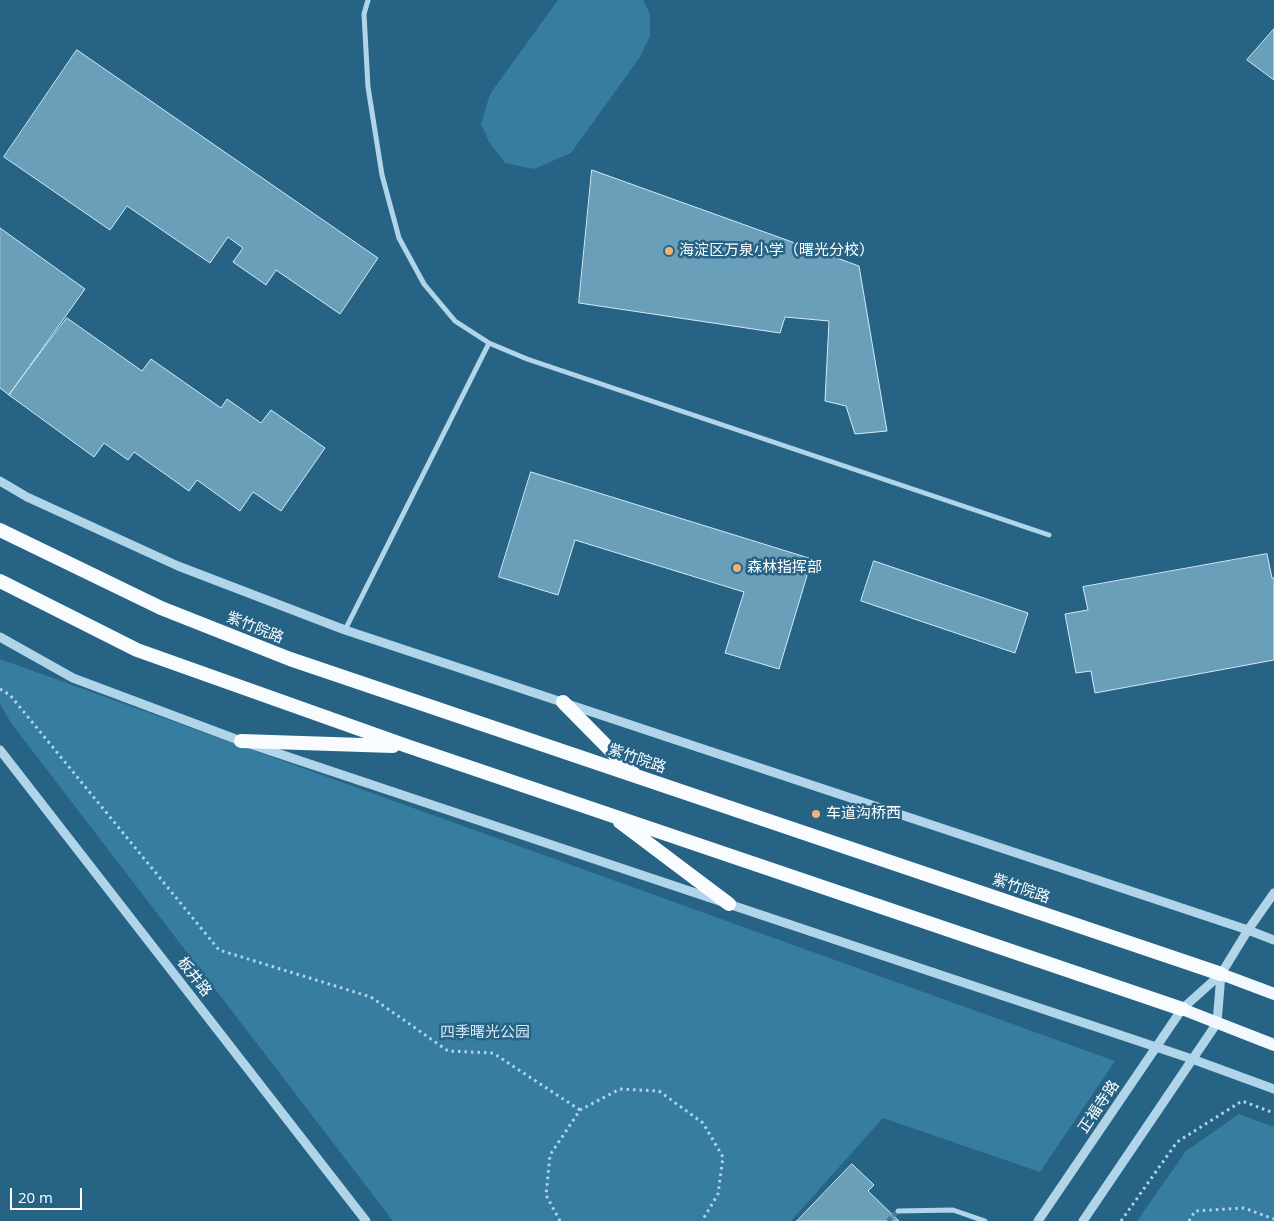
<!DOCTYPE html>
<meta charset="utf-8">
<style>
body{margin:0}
#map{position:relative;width:1274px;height:1221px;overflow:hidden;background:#266385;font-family:"Open Sans",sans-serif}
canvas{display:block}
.scale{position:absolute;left:10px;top:1188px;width:72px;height:22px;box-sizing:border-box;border:2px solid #fff;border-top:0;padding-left:6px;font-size:15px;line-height:18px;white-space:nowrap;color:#fff;-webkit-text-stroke:4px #266385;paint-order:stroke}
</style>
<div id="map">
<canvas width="1274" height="1221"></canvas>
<div class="scale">20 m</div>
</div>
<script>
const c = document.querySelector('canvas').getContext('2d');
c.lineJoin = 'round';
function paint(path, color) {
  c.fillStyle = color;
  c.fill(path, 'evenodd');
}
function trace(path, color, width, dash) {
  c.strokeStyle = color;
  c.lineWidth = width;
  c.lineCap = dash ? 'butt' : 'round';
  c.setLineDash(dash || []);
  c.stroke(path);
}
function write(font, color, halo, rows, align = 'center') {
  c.font = font + ' "Open Sans","Noto Sans SC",sans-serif';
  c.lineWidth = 5;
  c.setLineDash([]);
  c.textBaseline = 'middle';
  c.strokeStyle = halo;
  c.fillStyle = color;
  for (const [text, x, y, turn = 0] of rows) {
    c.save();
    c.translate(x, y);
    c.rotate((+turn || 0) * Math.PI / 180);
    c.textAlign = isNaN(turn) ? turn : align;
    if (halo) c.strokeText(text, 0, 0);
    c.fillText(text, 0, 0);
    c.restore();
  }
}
const green = new Path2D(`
 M558,0h85l7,14v22l-10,21 -69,96 -37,16 -29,-6 -16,-21 -8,-18 9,-30z
 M0,659l1115,402 -75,111 -157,-54 -92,103h-398l-382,-498 -11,-19z
 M1239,1114l35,13v94h-137l49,-70z`);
const building = new Path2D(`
 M1274,29v51l-27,-20z
 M77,50l301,208 -38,56 -64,-44 -10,15 -33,-23 10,-14 -15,-11 -18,26 -83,-57 -17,24 -106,-73z
 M592,170l267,96 28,165 -32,3 -9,-28 -21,-5 4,-80 -44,-4 -5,16 -201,-30z
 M0,228l85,61 -76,106 -9,-7z
 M67,318l75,53 9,-12 70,49 6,-9 34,24 10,-13 54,38 -44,63 -28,-19 -13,19 -43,-31 -8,11 -55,-39 -6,8 -24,-17 -10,14 -85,-62z
 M531,472l281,87 -33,110 -54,-16 19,-61 -169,-52 -17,55 -59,-18z
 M1267,554l5,24h2v82l-179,33 -4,-22 -15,2 -11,-59 23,-4 -5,-23z
 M874,561l154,52 -13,40 -154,-52z
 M852,1164l22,21 -6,6 31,30h-102z`);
const minorTunnel = new Path2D(`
 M888,1221l10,-10`);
const path = new Path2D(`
 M0,689l10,6 209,255 152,47 77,54 45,2 87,57
 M560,1221l-14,-26 4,-40 30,-45 40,-21 39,2 44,32 20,34 -5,37 -16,27
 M1121,1221l56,-79 65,-41 32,12
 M1189,1221l6,-10 49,-3 30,11`);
const minor = new Path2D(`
 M368,0l-4,14 4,73 14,88 17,63 25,46 31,37 34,22 38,16 522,176
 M345,630l144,-287
 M898,1211l55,-1 32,11`);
const tertiary = new Path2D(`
 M0,481l27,16 151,69 167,64 903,300 26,10
 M0,637l73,41 168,63 951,318 82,30
 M0,750l366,471
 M1038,1221l144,-212 39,-35 27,-44 26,-37
 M1083,1221l134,-198 4,-49`);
const primary = new Path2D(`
 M1221,974l53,20
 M1182,1009l92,36`);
const trunk = new Path2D(`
 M0,530l161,78 129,51 931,315
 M0,581l137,69 270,96 775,263
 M563,702l71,72
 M241,741l152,5
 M620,822l109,82`);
const markers = [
 [669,251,5,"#f1b375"],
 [737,568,5,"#f1b375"],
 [816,814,5,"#f1b375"]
];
const poiNames = [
 ["海淀区万泉小学（曙光分校）",679,251],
 ["森林指挥部",747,568],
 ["车道沟桥西",826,814]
];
const streetNames = [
 ["紫竹院路",255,628,22],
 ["紫竹院路",637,759,19],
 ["紫竹院路",1021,889,19],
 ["板井路",194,977,52],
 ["正福寺路",1099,1107,-56]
];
const parkNames = [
 ["四季曙光公园",485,1033]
];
paint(green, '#377da0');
paint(building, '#6a9fb9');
trace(building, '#d4eaf6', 1);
trace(minorTunnel, '#477a97', 5, [5, 2.5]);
trace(path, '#b0d5e8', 3, [2.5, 4]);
trace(minor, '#b0d5e8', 5);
trace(tertiary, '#b0d5e8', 9);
trace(primary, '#f2f9fe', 12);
trace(trunk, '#f8fcfe', 14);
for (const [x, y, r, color] of markers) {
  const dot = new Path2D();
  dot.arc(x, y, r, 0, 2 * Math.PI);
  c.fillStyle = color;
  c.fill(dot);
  trace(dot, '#266385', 2);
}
write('15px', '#fff', '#266385', poiNames, 'left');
write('15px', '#fff', '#266385', streetNames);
write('15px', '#d4eaf6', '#266385', parkNames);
</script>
